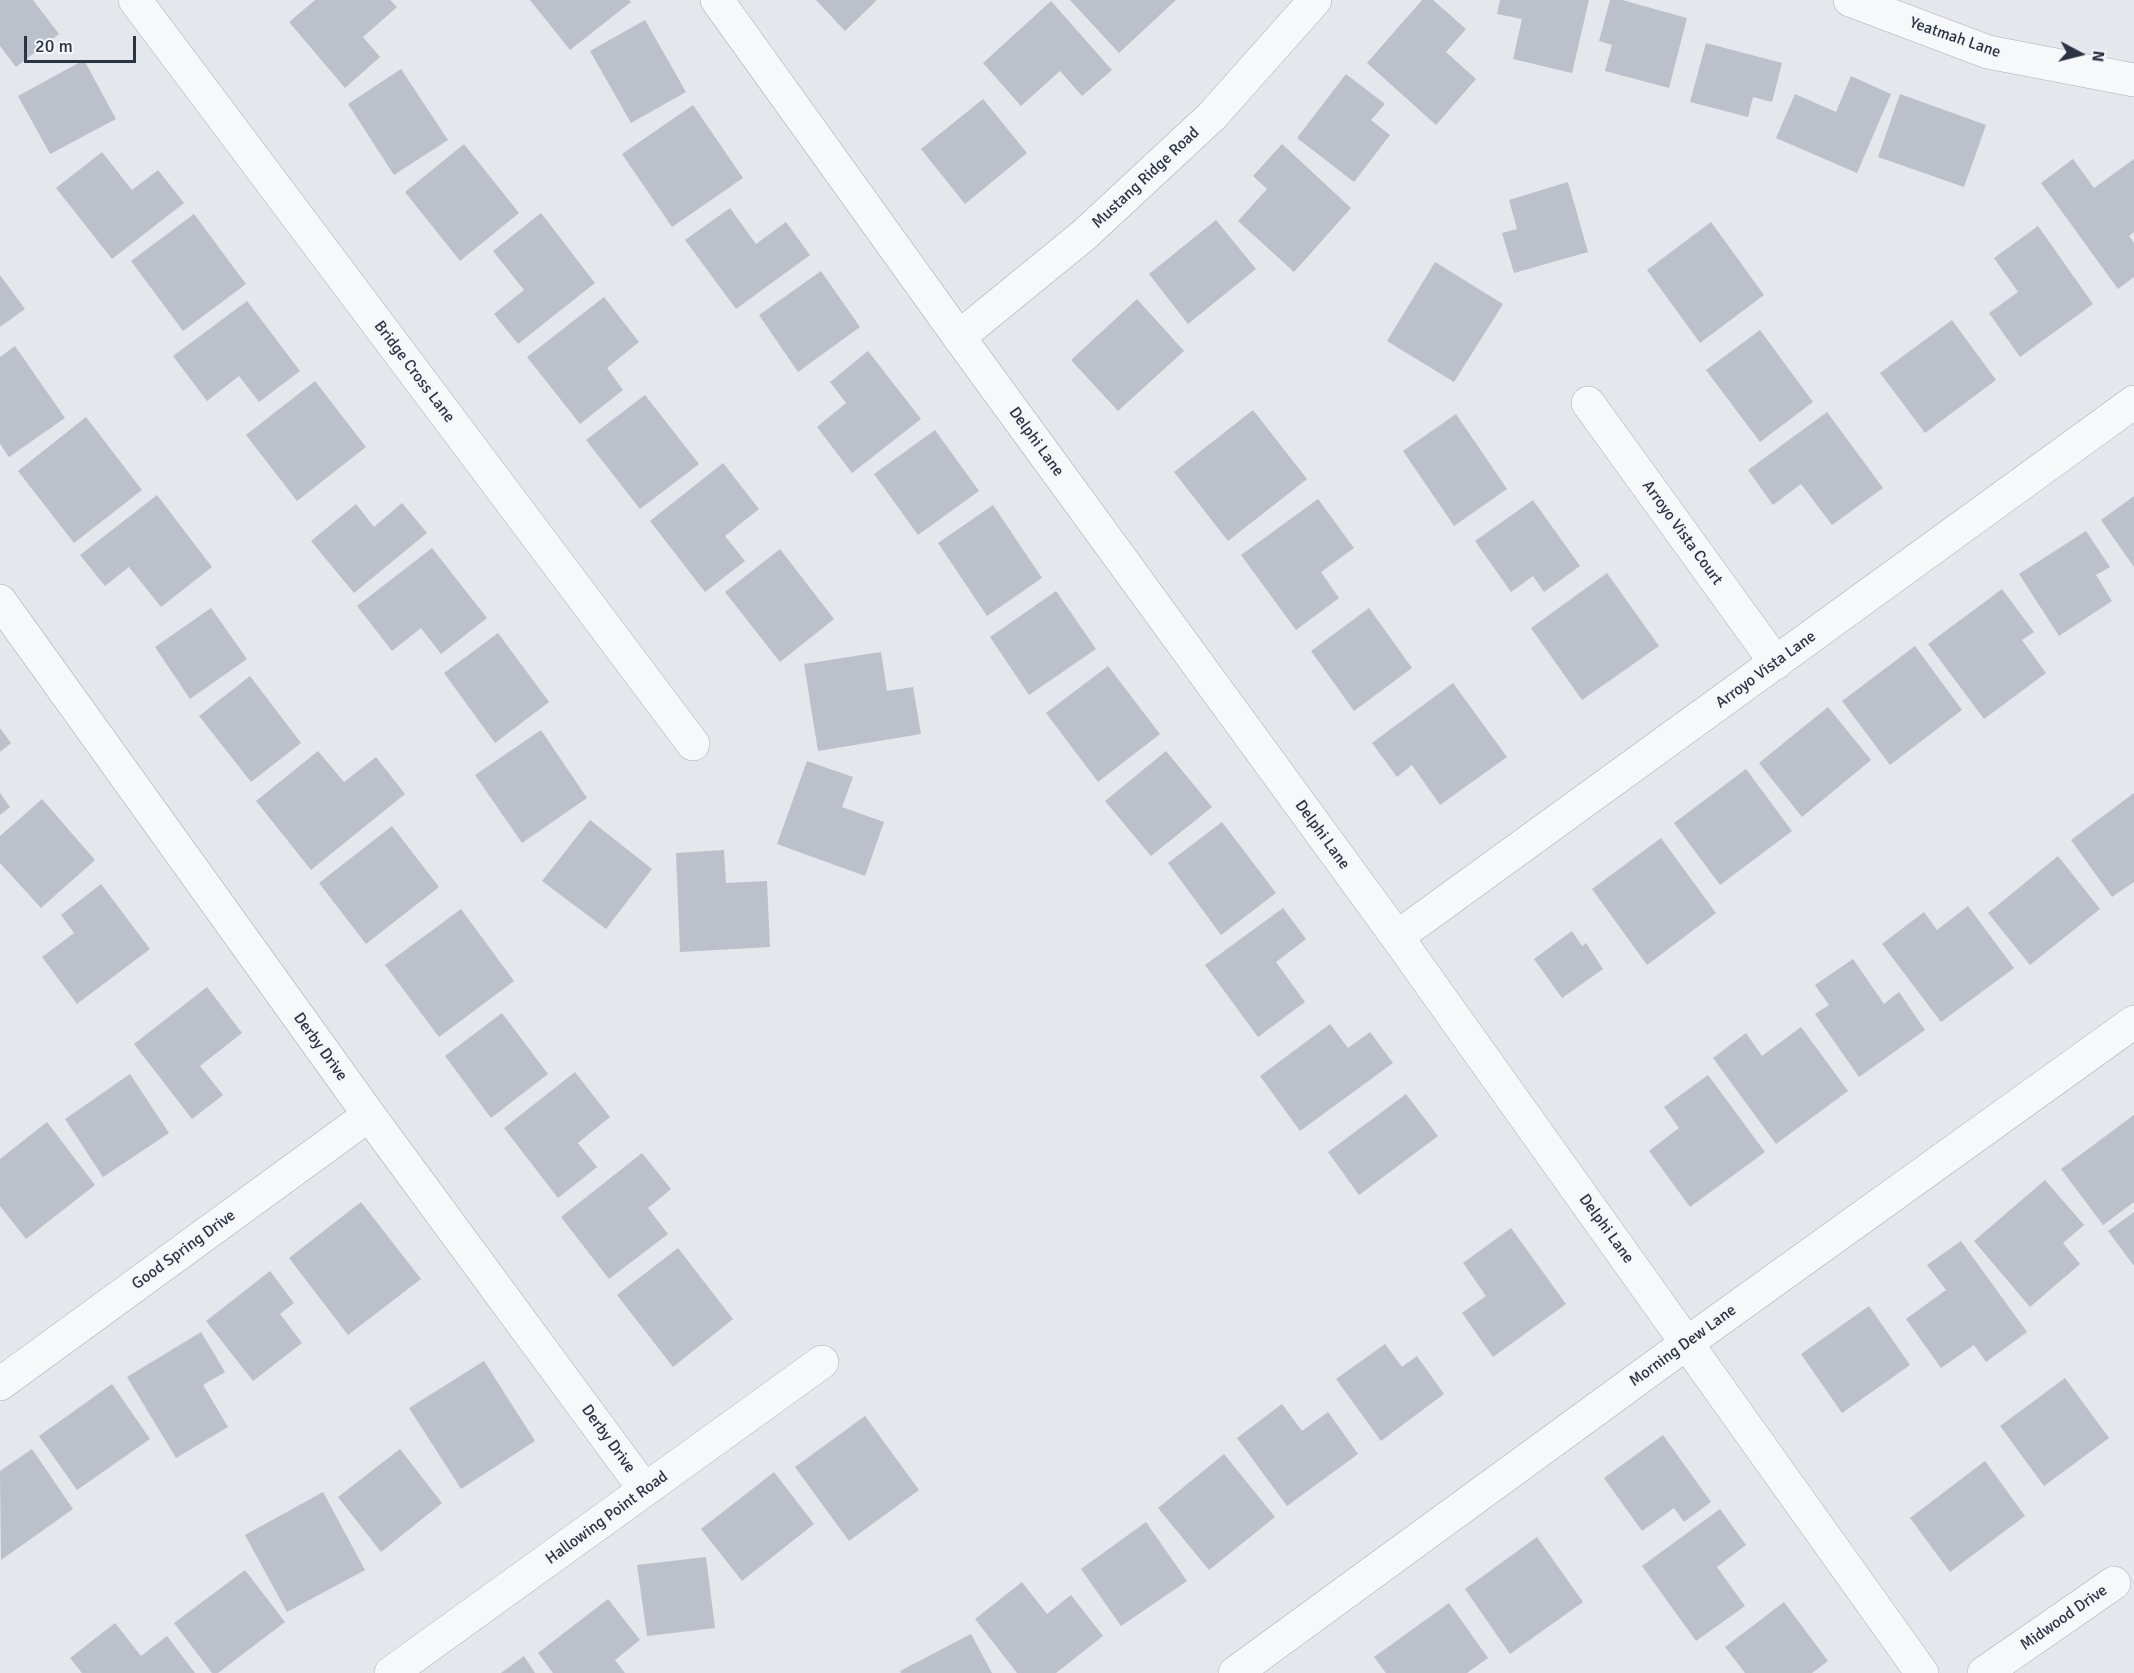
<!DOCTYPE html>
<style>
body{margin:0}
#map{position:relative;width:2134px;height:1673px;overflow:hidden;background:#e4e7ec;font-family:Signika,sans-serif}
canvas{display:block}
.north{position:absolute;left:2050px;top:24px;width:60px;height:60px;-webkit-text-stroke:4px #f4f6f9;paint-order:stroke;rotate:97deg;font-size:16px;font-weight:700;line-height:24px;text-align:center;color:#2b3445}
.north::after{content:'';display:block;margin:auto;width:21px;height:27px;background:#2b3445;clip-path:polygon(50% 0,100% 100%,50% 72%,0 100%)}
.scale{position:absolute;left:24px;top:36px;width:112px;height:27px;box-sizing:border-box;border:3px solid #2b3445;border-top:0;padding-left:8px;font-size:18px;line-height:21px;white-space:nowrap;color:#2b3445;-webkit-text-stroke:4px #f4f6f9;paint-order:stroke}
</style>
<div id="map">
<canvas width="2134" height="1673"></canvas>
<div class="north">N</div>
<div class="scale">20 m</div>
</div>
<script>
const c = document.querySelector('canvas').getContext('2d');
c.lineJoin = 'round';
function paint(path, color) {
  c.fillStyle = color;
  c.fill(path, 'evenodd');
}
function trace(path, color, width, dash) {
  c.strokeStyle = color;
  c.lineWidth = width;
  c.lineCap = dash ? 'butt' : 'round';
  c.setLineDash(dash || []);
  c.stroke(path);
}
function write(font, color, halo, rows, align = 'center') {
  c.font = font + ' Signika,sans-serif';
  c.lineWidth = 5;
  c.setLineDash([]);
  c.textBaseline = 'middle';
  c.strokeStyle = halo;
  c.fillStyle = color;
  for (const [text, x, y, turn = 0] of rows) {
    c.save();
    c.translate(x, y);
    c.rotate((+turn || 0) * Math.PI / 180);
    c.textAlign = isNaN(turn) ? turn : align;
    if (halo) c.strokeText(text, 0, 0);
    c.fillText(text, 0, 0);
    c.restore();
  }
}
const building = new Path2D(`
 M0,0h33l26,34 -43,33 -16,-21z
 M315,0h75l7,7 -34,30 17,20 -35,31 -56,-66z
 M530,0h99l2,2 -61,48z
 M816,0h61l-32,31z
 M1070,0h106l-57,53z
 M1422,0h11l33,29 -20,23 30,27 -40,46 -69,-62z
 M1500,0h89l-17,73 -59,-14 9,-40 -25,-5z
 M1610,0h12l65,18 -18,70 -64,-17 7,-26 -13,-4z
 M1051,1l61,69 -30,26 -22,-25 -39,35 -38,-43z
 M645,20l41,72 -55,31 -41,-72z
 M1706,43l76,20 -10,39 -19,-5 -5,20 -58,-15z
 M84,60l32,59 -66,35 -32,-58z
 M401,69l47,71 -54,35 -46,-71z
 M1346,74l39,30 -14,16 19,15 -36,47 -57,-44z
 M1851,76l40,18 -34,79 -81,-35 19,-44 41,18z
 M1900,94l86,31 -22,62 -86,-30z
 M983,99l44,54 -62,51 -44,-55z
 M693,105l50,73 -71,49 -50,-73z
 M464,144l55,69 -59,48 -55,-69z
 M1282,144l69,64 -57,64 -56,-51 29,-32 -14,-13z
 M102,152l30,38 26,-20 26,33 -72,56 -56,-71z
 M2073,159l21,29 40,-29v73l-5,4 5,7v34l-16,12 -77,-106z
 M1568,182l20,70 -74,21 -12,-40 15,-4 -8,-29z
 M730,208l26,36 30,-22 24,33 -74,54 -51,-69z
 M541,213l54,70 -77,61 -24,-30 30,-24 -31,-39z
 M194,214l52,70 -63,47 -52,-70z
 M1216,220l40,49 -68,55 -39,-50z
 M1711,222l53,73 -64,48 -53,-73z
 M2038,226l55,78 -73,53 -31,-44 29,-21 -24,-34z
 M1435,262l68,42 -49,78 -67,-41z
 M821,271l39,56 -62,45 -39,-57z
 M0,275l25,34 -25,18z
 M604,297l35,45 -32,26 16,22 -43,34 -53,-67z
 M1137,299l47,52 -66,60 -47,-51z
 M247,301l53,70 -41,31 -20,-26 -32,25 -34,-45z
 M1952,320l44,60 -71,53 -45,-60z
 M1760,330l53,72 -53,40 -54,-72z
 M15,346l50,72 -56,39 -9,-13v-87z
 M868,351l53,68 -69,54 -35,-46 29,-24 -16,-21z
 M315,381l51,66 -69,54 -51,-66z
 M645,395l54,69 -59,45 -54,-69z
 M1253,410l54,69 -79,62 -54,-69z
 M1827,412l56,76 -51,37 -31,-41 -28,21 -25,-35z
 M1456,414l51,75 -53,37 -51,-75z
 M86,417l56,73 -68,53 -56,-72z
 M935,430l44,61 -61,44 -44,-61z
 M723,463l36,46 -34,27 20,25 -40,31 -55,-71z
 M157,495l55,72 -51,40 -32,-40 -24,19 -25,-31z
 M2134,496v71l-33,-47z
 M1318,499l36,49 -33,24 18,26 -43,32 -55,-75z
 M1533,500l47,66 -36,26 -11,-16 -22,16 -36,-51z
 M402,503l25,30 -73,60 -43,-52 45,-37 18,23z
 M993,505l49,73 -55,38 -49,-73z
 M2086,531l24,36 -14,8 16,26 -53,35 -40,-62z
 M432,548l55,70 -46,36 -20,-26 -29,23 -35,-45z
 M780,549l54,70 -54,43 -55,-70z
 M1607,573l52,73 -77,54 -51,-72z
 M2002,589l32,43 -12,8 24,33 -62,46 -56,-75z
 M1056,591l40,58 -67,46 -39,-58z
 M211,608l36,51 -57,40 -35,-52z
 M1369,608l43,60 -58,43 -43,-60z
 M498,633l51,69 -54,41 -51,-70z
 M1915,646l47,64 -72,55 -48,-64z
 M881,652l6,39 26,-4 8,47 -103,17 -14,-87z
 M1108,666l52,68 -62,48 -52,-69z
 M250,676l51,67 -50,39 -52,-66z
 M1453,683l54,74 -67,48 -28,-40 -15,12 -25,-34z
 M1828,707l43,53 -69,57 -43,-54z
 M0,728l11,15 -11,9z
 M541,730l46,68 -65,45 -47,-68z
 M318,751l26,31 32,-25 29,37 -94,76 -55,-69z
 M1166,751l46,56 -61,49 -46,-55z
 M807,761l46,16 -11,30 42,15 -19,54 -88,-32z
 M1746,769l46,62 -72,54 -46,-62z
 M0,793l10,14 -10,8z
 M2134,793v89l-22,15 -41,-57z
 M42,799l53,61 -54,48 -41,-45v-27z
 M590,820l62,49 -46,60 -64,-48z
 M1222,822l54,71 -55,42 -53,-72z
 M392,826l47,61 -73,57 -47,-61z
 M1661,838l55,75 -69,52 -55,-76z
 M724,850l2,33 41,-2 3,66 -90,5 -4,-99z
 M2058,856l42,53 -70,56 -42,-52z
 M101,884l49,65 -73,55 -35,-47 32,-24 -13,-18z
 M1968,906l46,62 -73,54 -59,-78 42,-32 13,18z
 M1283,908l23,31 -30,23 29,40 -47,35 -53,-72z
 M461,909l53,72 -75,56 -54,-72z
 M1572,931l10,15 4,-3 17,26 -41,29 -28,-39z
 M1853,959l31,45 15,-12 26,38 -66,47 -44,-63 14,-9 -14,-20z
 M207,987l35,46 -42,33 23,29 -31,24 -58,-75z
 M502,1013l46,61 -57,44 -46,-62z
 M1330,1024l18,24 22,-16 23,31 -93,68 -40,-55z
 M1801,1027l47,64 -72,53 -63,-86 33,-25 16,23z
 M575,1072l35,45 -32,26 19,24 -39,31 -54,-70z
 M130,1074l39,59 -66,44 -38,-58z
 M1708,1075l57,77 -75,55 -41,-56 30,-23 -15,-21z
 M1406,1094l32,42 -79,59 -31,-43z
 M2134,1115v87l-31,23 -42,-56z
 M47,1122l48,63 -69,54 -26,-33v-47z
 M642,1153l29,36 -23,19 20,26 -59,45 -48,-62z
 M2045,1180l39,45 -21,18 17,21 -50,43 -56,-66z
 M361,1202l60,77 -73,56 -59,-77z
 M2134,1212v54l-26,-35z
 M1511,1228l55,76 -73,53 -31,-44 24,-17 -23,-33z
 M1961,1241l66,91 -41,30 -12,-17 -33,23 -35,-49 40,-29 -19,-25z
 M678,1248l55,71 -60,48 -56,-72z
 M270,1271l24,32 -14,11 22,29 -49,38 -47,-60z
 M1869,1306l41,59 -68,48 -41,-59z
 M201,1332l24,40 -22,13 25,42 -52,31 -49,-81z
 M1385,1344l17,23 15,-11 27,38 -63,47 -45,-62z
 M484,1361l51,80 -74,48 -52,-81z
 M2065,1378l44,60 -65,48 -44,-60z
 M112,1384l38,55 -73,51 -38,-54z
 M1282,1404l20,27 26,-19 30,42 -71,52 -50,-68z
 M865,1416l54,74 -70,51 -54,-74z
 M1663,1435l48,67 -27,20 -10,-14 -32,23 -38,-53z
 M32,1449l41,60 -72,51 -1,-89z
 M400,1449l42,54 -61,49 -43,-55z
 M1224,1454l51,63 -66,53 -51,-62z
 M1985,1461l40,55 -75,56 -40,-54z
 M774,1472l40,52 -72,57 -41,-52z
 M323,1492l42,78 -78,42 -42,-77z
 M1720,1509l26,36 -29,22 28,39 -49,35 -54,-75z
 M1146,1522l41,59 -66,45 -40,-57z
 M1537,1537l46,65 -73,52 -45,-65z
 M706,1557l9,71 -68,8 -10,-71z
 M245,1570l40,52 -67,51h-6l-38,-50z
 M1022,1582l25,32 24,-19 32,41 -47,37h-39l-42,-54z
 M608,1599l32,41 -25,20 10,13h-72l-15,-20z
 M1784,1602l44,59 -16,12h-67l-20,-26z
 M1449,1603l39,55 -21,15h-81l-12,-16z
 M115,1623l26,33 26,-20 28,37h-113l-12,-15z
 M971,1634l21,39h-91l-1,-2z
 M524,1656l11,17h-34z`);
const minor = new Path2D(`
 M135,0l558,744
 M717,0l242,337 438,600 525,736
 M1850,0l138,52 146,28
 M959,337l125,-102 128,-119 103,-116
 M1588,403l188,260
 M0,601l369,514 276,375
 M1397,937l737,-535
 M0,1384l369,-269
 M391,1673l431,-311
 M1235,1673l452,-330 447,-321
 M1984,1673l130,-90`);
const streetNames = [
 ["Yeatmah Lane",1955,38,19],
 ["Mustang Ridge Road",1146,178,-43],
 ["Bridge Cross Lane",414,372,53],
 ["Delphi Lane",1036,442,54],
 ["Arroyo Vista Court",1682,533,54],
 ["Arroyo Vista Lane",1766,670,-36],
 ["Delphi Lane",1322,835,54],
 ["Derby Drive",320,1047,54],
 ["Delphi Lane",1606,1229,54],
 ["Good Spring Drive",184,1250,-36],
 ["Morning Dew Lane",1683,1346,-36],
 ["Derby Drive",608,1439,54],
 ["Hallowing Point Road",607,1518,-36],
 ["Midwood Drive",2064,1618,-35]
];
paint(building, '#bbc0ca');
trace(minor, '#a9aeb7', 34);
trace(minor, '#f7f8fa', 33);
write('16px', '#2b3445', '#f4f6f9', streetNames);
</script>
